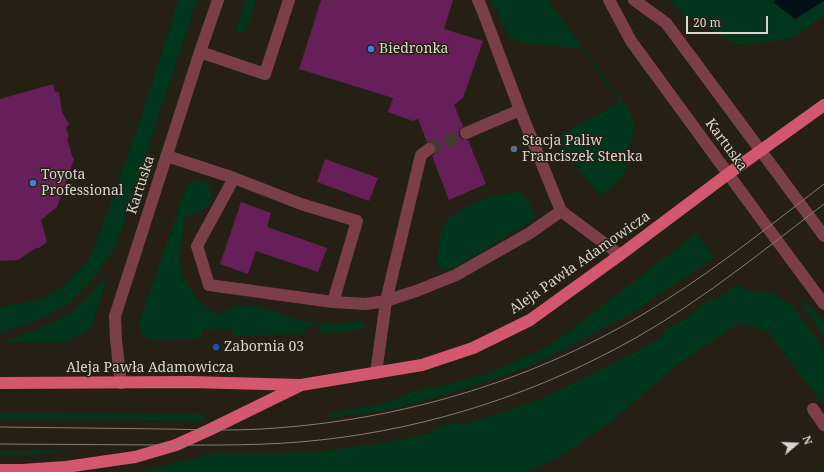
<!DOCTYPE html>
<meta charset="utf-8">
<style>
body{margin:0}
#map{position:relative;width:824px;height:472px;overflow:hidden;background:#262014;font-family:"Noto Serif",serif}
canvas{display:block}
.north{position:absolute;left:776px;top:424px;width:40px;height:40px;-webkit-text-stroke:3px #262014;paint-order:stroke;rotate:71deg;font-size:11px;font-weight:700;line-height:16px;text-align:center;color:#dad6ce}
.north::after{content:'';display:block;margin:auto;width:14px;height:18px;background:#dad6ce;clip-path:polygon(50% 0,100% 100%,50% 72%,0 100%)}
.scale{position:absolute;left:686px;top:16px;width:82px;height:18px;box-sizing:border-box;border:2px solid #dad6ce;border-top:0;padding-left:5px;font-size:12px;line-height:14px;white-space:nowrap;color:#dad6ce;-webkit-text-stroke:3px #262014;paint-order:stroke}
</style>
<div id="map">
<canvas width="824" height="472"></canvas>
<div class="north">N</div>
<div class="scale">20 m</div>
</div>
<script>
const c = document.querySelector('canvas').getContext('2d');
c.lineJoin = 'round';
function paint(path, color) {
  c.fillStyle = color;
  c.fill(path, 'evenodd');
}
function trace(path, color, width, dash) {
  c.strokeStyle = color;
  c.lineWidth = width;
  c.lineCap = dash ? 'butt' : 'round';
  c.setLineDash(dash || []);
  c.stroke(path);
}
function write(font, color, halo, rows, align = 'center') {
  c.font = font + ' "Noto Serif",serif';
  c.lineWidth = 3;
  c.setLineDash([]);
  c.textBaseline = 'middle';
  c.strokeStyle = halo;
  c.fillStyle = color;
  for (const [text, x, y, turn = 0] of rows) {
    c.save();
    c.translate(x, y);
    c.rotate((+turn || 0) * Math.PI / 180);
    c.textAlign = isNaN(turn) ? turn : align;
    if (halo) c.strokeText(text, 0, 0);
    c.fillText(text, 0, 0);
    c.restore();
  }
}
const green = new Path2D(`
 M178,0h19l-81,245 -21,32 -26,26 -13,8 -28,13 -28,9v-27c14,-2 30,-3 43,-8 21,-9 36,-26 49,-44l51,-142z
 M246,0h10l-10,31 -6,2 -2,-1 -2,-3z
 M491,0h57l74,101c6,9 12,16 12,27l-9,45c-7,9 -16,16 -25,23l-43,-54 -1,-3 3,-3 61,-34 -39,-55 -4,2 -61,-7 -6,-5z
 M669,0h155v15l-27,20 -9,4 -11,2 -39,4 -53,-29z
 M196,180c3,0 7,1 10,3 6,5 8,17 3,23 -5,5 -18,8 -24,11l-6,44 4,17 15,22 19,15 18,-9 15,-1 55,17 30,2 24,-3 5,2 1,5 -17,3 -27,3 -1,-10 -15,2 1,8 -73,2 -1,-7 -30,1v8c-11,0 -49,5 -57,-1 -4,-3 -5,-9 -6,-14l48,-139z
 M518,192c10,6 14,13 17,24l-7,7 -78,48 -9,-2 -4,-6c2,-12 2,-30 8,-40 2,-3 6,-6 9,-8 19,-14 41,-21 64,-23z
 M696,234l19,24 -83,55 -54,29 -48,24 -38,14 -58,18 -47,12 -57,8 -1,-5 43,-7 12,-3 32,-12 33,-7 35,-9 53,-23 29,-18 94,-73z
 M104,279l2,1 -14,45c-5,8 -21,15 -30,18l-57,-1c22,-9 56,-20 73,-36 9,-8 18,-18 26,-27z
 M737,285l11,6 24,3 11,6 9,6 32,43v57l-57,-75 -28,-8 -64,43 -59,52 -22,15 -29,21 -37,18h-389l53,-13 20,-6h60l43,-1 74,-10 43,-9 2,-4 23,-7 4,4 45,-15 36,-13 57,-27 47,-25 18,-11 -1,-4 20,-11 29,-22 4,2z
 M797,298l16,11 11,14v13z
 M0,413l201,1 3,1 1,3 -2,3 -203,-1z
 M0,451h77l-49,4h-28z`);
const water = new Path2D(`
 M775,0h49v1l-29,18 -22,-17z`);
const building = new Path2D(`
 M321,0h132l-9,29 39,12 -20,57 -9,7 9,21 -3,3 -1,3v4l3,3 3,1h3l18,44 -37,16 -17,-44 4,-4v-4l-1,-4 -3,-2h-5l-9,-23 -5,2 -25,-9 5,-14 -94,-29z
 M53,84l2,8h4l3,20 7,12 -3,4 3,9 -2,2 5,17 2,3 -17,48 -16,13 6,22 -8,6h-3l-18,12 -18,1v-162z
 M325,159l53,19 -9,23 -52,-19z
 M241,202l30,11 -4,14 60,21 -9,24 -62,-21 -8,23 -28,-10z`);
const minorTunnel = new Path2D(`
 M429,149l37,-16`);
const minor = new Path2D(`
 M478,0l4,9 38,101 41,101 59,44
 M609,0l22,41 136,186 57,77
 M634,0l32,23 158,213
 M200,52l65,22 24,-74
 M466,133l54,-23
 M167,156l67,22 67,26 56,17 -24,81
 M234,178l-37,68 12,39 124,17 33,2 20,-3 33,-11 37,-15 74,-42 31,-22
 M376,373l10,-72 35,-146 8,-6
 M121,383l-5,-43 -1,-24 85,-264 18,-52
 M813,409l11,16`);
const major = new Path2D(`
 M0,383l190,-1 111,3 121,-20 51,-17 57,-28 90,-65 108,-81 96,-69
 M0,470h22l44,-3 69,-10 41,-12 33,-15 90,-44`);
const tram = new Path2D(`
 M0,427c55,1 110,1 165,2 15,0 30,1 44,1 23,0 45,0 67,-2 138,-10 274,-53 390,-128 55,-35 106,-76 158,-116
 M0,444c53,0 107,1 160,1 54,0 107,1 160,-5 112,-12 221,-48 319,-104 66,-38 125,-86 185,-132`);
const markers = [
 [371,49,4,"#3f7fe0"],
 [514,149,4,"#5c6f8a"],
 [33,183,4,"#3f7fe0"],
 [216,347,4,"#1a4fb4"]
];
const poiNames = [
 ["Biedronka",379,49],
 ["Stacja Paliw",522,141],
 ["Franciszek Stenka",522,157],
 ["Toyota",41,175],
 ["Professional",41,191],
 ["Zabornia 03",224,347]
];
const streetNames = [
 ["Kartuska",726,145,54],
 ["Kartuska",141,185,-72],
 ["Aleja Pawła Adamowicza",580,263,-35],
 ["Aleja Pawła Adamowicza",150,368]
];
paint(green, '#00361b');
paint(water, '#031017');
paint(building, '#661f58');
trace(minorTunnel, '#413b30', 12, [12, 6]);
trace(minor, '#7b4047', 12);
trace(major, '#d4586d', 12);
trace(tram, '#837e74', 1);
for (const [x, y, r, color] of markers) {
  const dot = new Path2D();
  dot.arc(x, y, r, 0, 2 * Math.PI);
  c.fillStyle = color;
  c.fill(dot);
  trace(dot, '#262014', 1.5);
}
write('14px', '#dad6ce', '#262014', poiNames, 'left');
write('14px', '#dad6ce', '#262014', streetNames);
</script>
